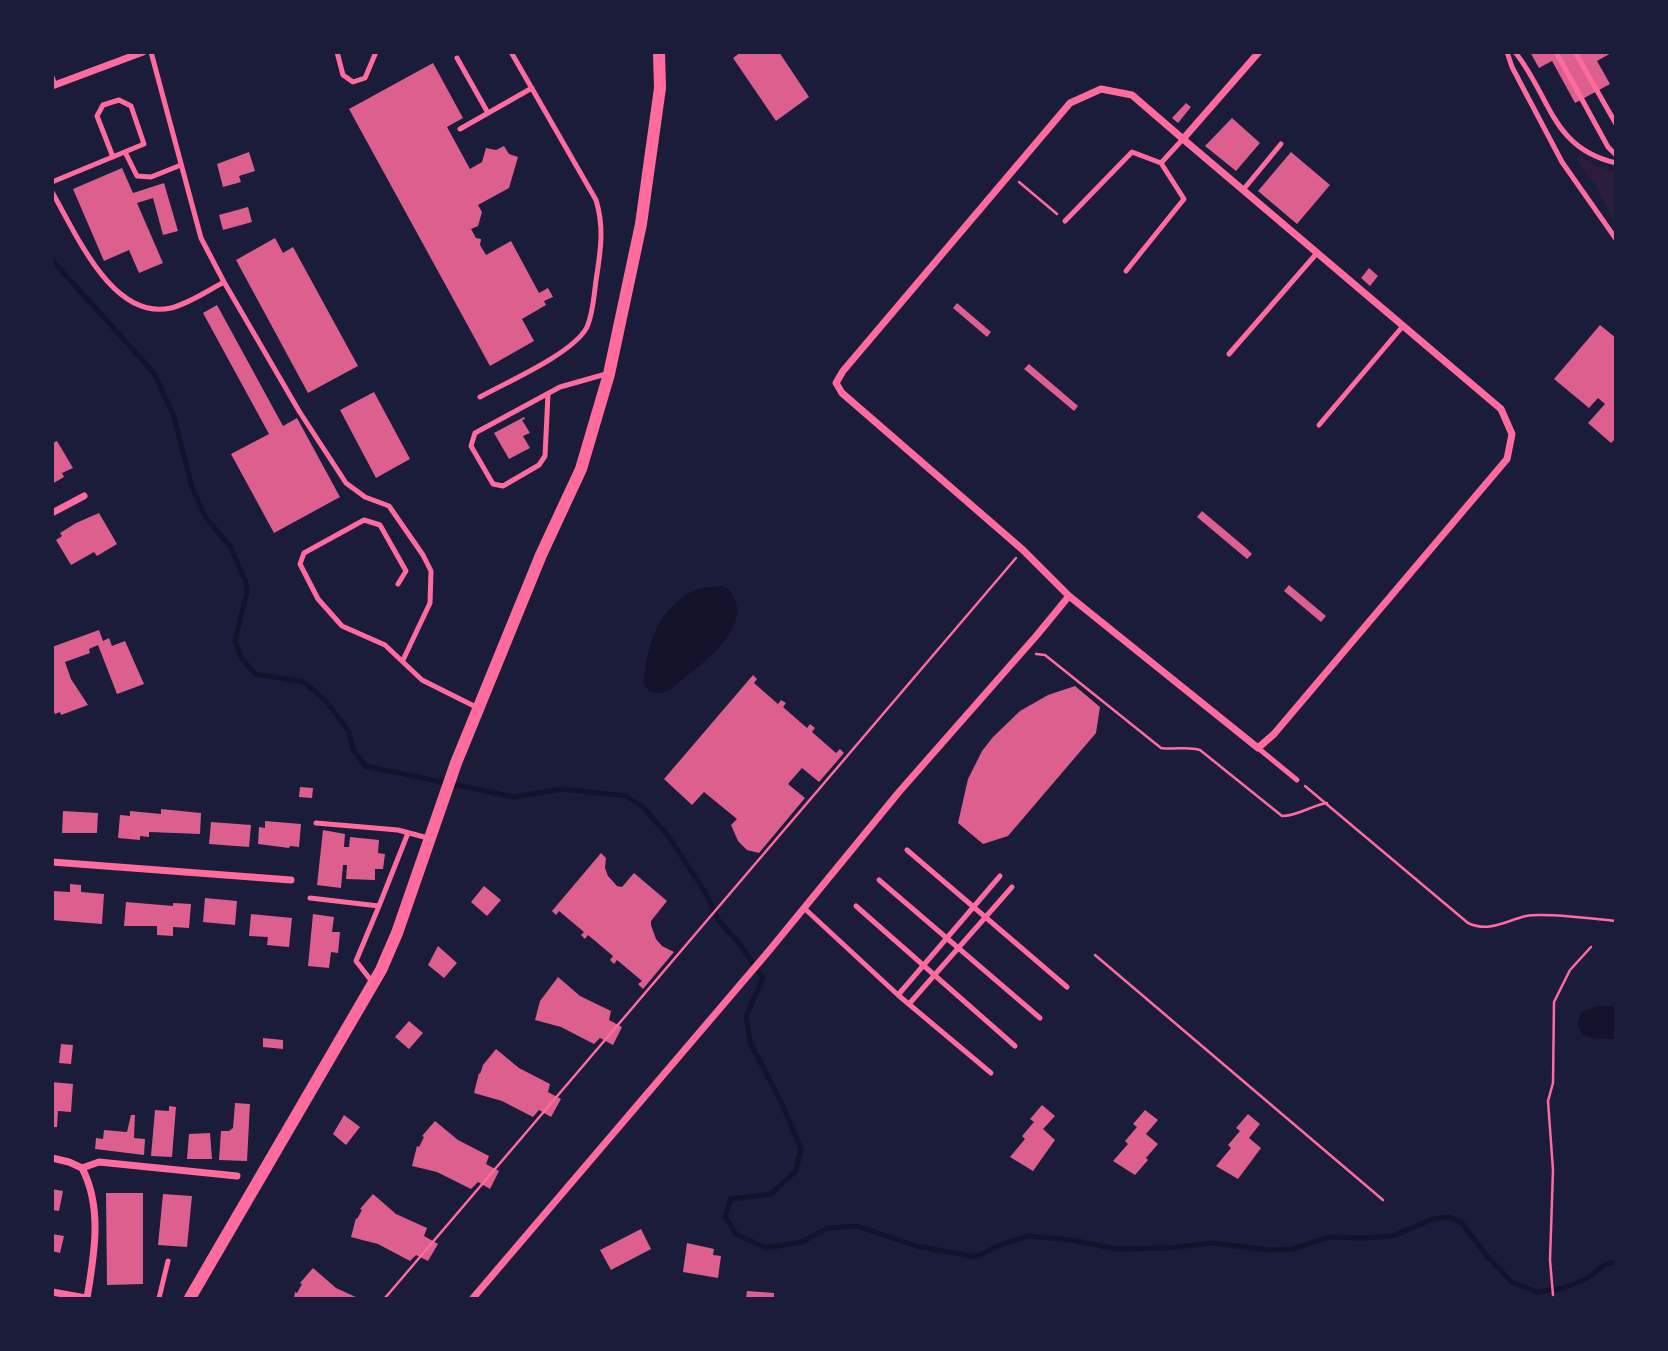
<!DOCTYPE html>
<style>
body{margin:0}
#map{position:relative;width:1668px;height:1351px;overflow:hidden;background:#1b1b3a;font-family:Raleway,sans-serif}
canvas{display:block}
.frame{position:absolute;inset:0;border:54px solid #1b1b3a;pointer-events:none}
</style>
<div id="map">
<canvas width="1668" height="1351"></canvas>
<div class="frame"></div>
</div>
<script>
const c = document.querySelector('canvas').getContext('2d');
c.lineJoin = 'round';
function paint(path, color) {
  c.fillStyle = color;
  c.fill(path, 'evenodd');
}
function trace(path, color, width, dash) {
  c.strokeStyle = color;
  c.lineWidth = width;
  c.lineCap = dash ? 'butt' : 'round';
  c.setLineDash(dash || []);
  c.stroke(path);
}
const green = new Path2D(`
 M1579,155l18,11 18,6v52l-18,-37 -21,-27z`);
const water = new Path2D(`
 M720,586c7,1 9,3 13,9 18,33 -28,66 -49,83 -7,6 -15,14 -23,15 -8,1 -15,-3 -18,-10 5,-38 13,-73 50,-92 8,-4 19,-4 27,-5z
 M1597,1006h18v33h-18l-15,-4 -5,-12 5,-11z`);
const stream = new Path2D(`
 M52,260l102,113 19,41 19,73 14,31 24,28 16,36 1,10 -12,49 7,18 13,15 49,8 22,19 23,31 4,17 12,17 149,31 48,-8 64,7 16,10 27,31 36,55 14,29 19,21 25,36 -17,38 4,26 33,64 18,43 -5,22 -25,23 -40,5 -6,17 11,18 30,14 36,-6 26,-14 29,-2 59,20 60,11 26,-13 27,-8 43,4 44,9 52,-1 45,-5 56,7 23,-1 37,-12 34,1 30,-2 40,-17 16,-2 13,6 24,32 26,27 25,10 27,-4 22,-9 20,-15 10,-2`);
const building = new Path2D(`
 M741,52h38l30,45 -33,24 -43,-63z
 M1530,52h83l-16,9 13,23 -35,19 -23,-42 -13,7z
 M433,63l30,55 -16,9 23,42 12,-7 4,-14 10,2 8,-4 5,8 9,3 -9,31 -31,17 4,7 -4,14 -7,3 5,9 5,1 -1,6 6,10 25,-14 28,52 9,-5 5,9 -9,4 2,4 -24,14 12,22 -44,25 -141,-257z
 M1186,103l5,4 -13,16 -6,-5z
 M1232,118l28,25 -24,28 -31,-25z
 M249,152l6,19 -16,5 2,6 -18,5 -6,-23z
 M1291,152l39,33 -33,39 -39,-33z
 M122,168l11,25 31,-10 14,48 -15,4 -10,-37 -16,5 26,60 -24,10 -10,-23 -25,11 -31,-72z
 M248,207l4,15 -29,8 -4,-15z
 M275,238l8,15 10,-6 65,119 -50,27 -72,-133z
 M1369,268l9,8 -8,10 -9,-8z
 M957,303l34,29 -4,5 -34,-29z
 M217,305l66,121 14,-8 43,79 -66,36 -43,-79 38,-20 -66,-121z
 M1600,325l16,13v100l-5,5 -23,-20 17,-19 -7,-6 -9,10 -35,-29z
 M1029,364l49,42 -4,5 -50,-42z
 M374,392l36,67 -34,19 -36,-68z
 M524,417l1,2 -3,1 8,13 -7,3 7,12 -21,11 -15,-26z
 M57,441l16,27 -11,5 2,4 -12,7v-41z
 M1202,511l44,37 6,6 -5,5 -50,-42z
 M99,513l18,31 -20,12 -3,-4 -23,13 -15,-25 6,-4 -2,-3 16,-10z
 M1289,585l37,31 -5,6 -37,-31z
 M99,630l4,11 6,-3 3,8 13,-5 19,43 -27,10 -19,-49 -9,4 1,4 -25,9 6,17 17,26 -27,10 -1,-3 -5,2 -3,-6v-61z
 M753,675l4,4 -3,4 24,21 3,-4 5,3 -3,4 24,21 3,-4 5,4 -3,4 24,21 4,-4 4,4 -25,29 -17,-14 -14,16 17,14 -46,55 -12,-3 -9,-9 -7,-16 6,-6 -33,-27 -12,13 -28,-26z
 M1075,686l25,21 -4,26 -88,103 -25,8 -25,-21 10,-44 14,-28 11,-14 27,-26 28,-16z
 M300,787l13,1 -1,10 -13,-1z
 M161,809l40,4 -1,21 -51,-2v5l-9,-1v4l-22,-2 2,-23 10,1v-5l31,3z
 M63,811l35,2 -1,20h-35z
 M265,821l36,3 -2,23 -9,-1 -1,2 -31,-4 1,-17 6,1z
 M211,822l40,3 -2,22 -40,-3z
 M323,830l22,4 -1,13h5l1,-10 29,3 -1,13 7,1 -2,15h-8v11l-29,-1 1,-14h-4l-2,23 -24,-3z
 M601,853l5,5 -1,10 3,8 9,10 5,1 12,-14 33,28 -16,20v4l5,14 6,7 12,6 -31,37 -5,-5 4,-3 -25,-21 -3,4 -4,-4 3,-4 -25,-21 -3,4 -4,-4 3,-3 -25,-21 -3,4 -4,-4z
 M70,884l11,1v7l23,2 -2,30 -50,-4 1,-29 17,1z
 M484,886l17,14 -14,16 -16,-14z
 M205,898l32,3 -2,24 -32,-3z
 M126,902l47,4v-3l18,1 -2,24 -16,-1v9l-16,-1v-9h-33z
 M251,914l41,4 -3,29 -22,-2 1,-8 -19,-1z
 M313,914l21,3 -2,15h8l-2,21 -7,-1 -2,16 -21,-2z
 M438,946l19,17 -13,15 -16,-13z
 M558,977l22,19 31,15 -2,9 13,7 -9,18 -13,-7 -6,6 -33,-17 -26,-7 5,-19z
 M409,1021l14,12 -14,16 -14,-12z
 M263,1038l20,2v9l-20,-2z
 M61,1044l12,1 -2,19 -12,-1z
 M496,1049l23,19 31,16 -2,8 13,7 -10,18 -12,-7 -6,7 -31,-16 -28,-8 5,-20 1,1 3,-9z
 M52,1082l21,2 -2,28 -13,-1 -1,16h-5z
 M235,1103l15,1 -3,57 -28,-1 2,-29h8l4,-3z
 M1042,1105l13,11 -12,13 12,11 -22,31 -23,-14 15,-18 -3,-3 12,-14 -4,-3z
 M169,1106l7,1 -4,50 -21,-1 4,-46 14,1z
 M1145,1110l13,10 -12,14 12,10 -12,14 2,2 -13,15 -22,-14 15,-17 -3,-3 12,-14 -4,-3z
 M1248,1114l12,10 -11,14 12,10 -23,31 -22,-13 15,-18 -3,-3 12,-14 -4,-3z
 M131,1115h4l-1,23 11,1 -1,16 -49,-6 1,-11 7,1 1,-9 23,2z
 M344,1115l16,12 -14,18 -13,-11z
 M435,1121l23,19 31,16 -3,8 13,7 -9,18 -12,-7 -7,7 -34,-17 -25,-6 5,-20 2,1 5,-10 -2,-1z
 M210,1133l2,26h-25l2,-25z
 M52,1189l11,2 -4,20 -7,-1z
 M106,1193h37v91l-36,1z
 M163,1194l29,2 -5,51 -29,-2z
 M373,1194l23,20 31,14 -3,8 14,8 -10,17 -12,-6 -6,6 -32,-17 -27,-7 5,-19 1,1 5,-9 -2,-1z
 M641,1229l10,20 -40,21 -11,-20z
 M52,1234l12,2 -4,17 -8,-2z
 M687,1243l27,6 -1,6 8,1 -3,22 -35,-6z
 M313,1268l23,20 22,10h-64l1,-6 2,1 5,-9 -2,-1z
 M747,1291l27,2v5h-28z`);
const path = new Path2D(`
 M1019,182l38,32
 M1036,654l9,1 116,93c13,2 26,-2 39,2l82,66c16,0 30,-11 45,-13
 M1305,786l163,137c21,10 37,-2 58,-7 19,-4 68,3 90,5
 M1095,955l288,245
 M1553,1295l-3,-35 3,-90 -5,-69 5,-18 1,-81 16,-32 21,-23
 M385,1298l631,-740`);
const service = new Path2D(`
 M151,52l50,186 23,44 75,129 47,72 19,14 24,9 34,49 8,16 -1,32 -27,57
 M337,52l6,23 10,7 12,-4 11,-26
 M1507,52l5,15 50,95 54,77
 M1515,52c36,45 36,96 101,111
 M1556,52l52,95 8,8
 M1575,52l41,72
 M457,58l31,55
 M52,77l3,8
 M460,129l72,-41
 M125,152l12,24 14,1 30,-12
 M52,182l92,-38 -13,-38 -12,-6 -16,5 -6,11 16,41
 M1243,190l38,-46
 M52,192c24,41 60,129 119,116 19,-5 36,-17 53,-26
 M1065,221l67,-69 29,11 22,-24
 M1126,271l58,-72 -23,-36
 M1229,354l88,-101
 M548,394l-3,62 -6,9 -36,21 -10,-2 -22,-38 4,-13 85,-46 46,-13
 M480,397c27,-15 94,-44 107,-70 7,-16 7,-36 10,-53 4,-26 7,-48 -1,-74l-85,-148
 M1319,425l84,-99
 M398,584l8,-13 -26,-46 -16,-5 -60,33 -4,11 18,35 24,27 43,19 37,35 56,28
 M1258,748l39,32
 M316,823l82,7 30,8
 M907,850l160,137
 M879,880l161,138
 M310,898l69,8 29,-73
 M856,906l159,140
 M804,908l94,87 93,78
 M373,983l-17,-22 23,-55
 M898,995l102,-119
 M909,1004l103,-117
 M159,1298l9,-37`);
const minor = new Path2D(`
 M52,86l91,-34
 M1183,139l-51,-44 -31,-6 -31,14 -227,268 -7,12 6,10 181,157 46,46 189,152 16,-14 233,-275 5,-25 -11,-25 -318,-270 76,-87
 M52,513l32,-17
 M52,862l239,18
 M52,1158l17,4 13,6 17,-6 138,14
 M82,1168c21,40 12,88 5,130
 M52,1292l34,6
 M473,1298l295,-346 131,-160 138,-157 32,-39`);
const tertiary = new Path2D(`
 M190,1298l191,-328 16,-37 59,-170 85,-208 40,-86 28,-95 32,-150 19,-136 -1,-36`);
paint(green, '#2a1e3b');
paint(water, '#12122b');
trace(stream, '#12122b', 5);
paint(building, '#dd5f8e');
trace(path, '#ff6b9d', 2.5);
trace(service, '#ff6b9d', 5);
trace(minor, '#ff6b9d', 7);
trace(tertiary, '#ff6b9d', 12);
</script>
